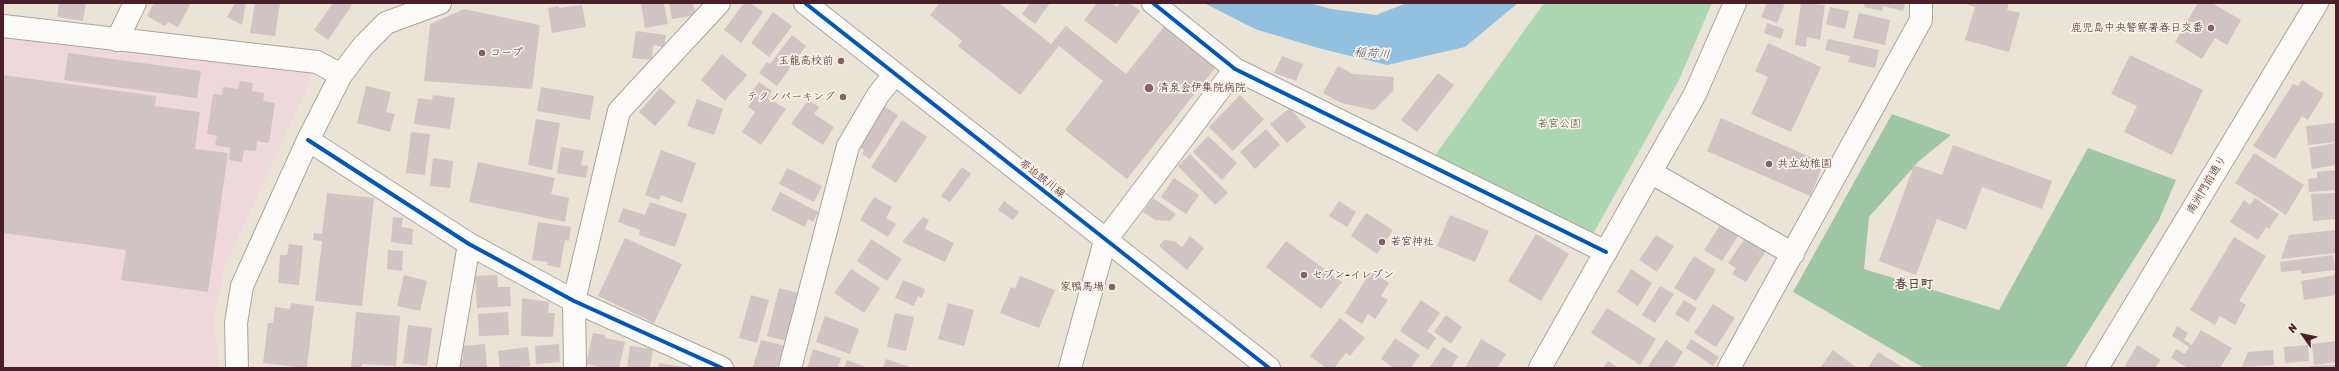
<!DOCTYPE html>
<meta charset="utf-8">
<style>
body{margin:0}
#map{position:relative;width:2339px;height:371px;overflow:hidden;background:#eae4d7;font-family:Sriracha,sans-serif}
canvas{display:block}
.frame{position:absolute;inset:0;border:4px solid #4a1f2b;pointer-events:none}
.north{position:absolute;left:2283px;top:315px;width:40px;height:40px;-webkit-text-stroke:3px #f7f3e8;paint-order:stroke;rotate:303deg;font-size:11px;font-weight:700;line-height:16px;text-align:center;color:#4a1f2b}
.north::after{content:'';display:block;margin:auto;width:14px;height:18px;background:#4a1f2b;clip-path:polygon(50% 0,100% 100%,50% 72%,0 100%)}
</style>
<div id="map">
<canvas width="2339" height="371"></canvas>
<div class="frame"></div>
<div class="north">N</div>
</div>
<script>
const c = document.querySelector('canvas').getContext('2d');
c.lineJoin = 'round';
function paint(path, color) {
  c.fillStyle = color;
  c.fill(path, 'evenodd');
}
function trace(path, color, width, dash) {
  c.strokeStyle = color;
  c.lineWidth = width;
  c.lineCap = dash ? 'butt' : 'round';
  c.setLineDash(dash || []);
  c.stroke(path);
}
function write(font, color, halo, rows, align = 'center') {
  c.font = font + ' Sriracha,"Klee One",sans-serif';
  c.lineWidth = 3.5;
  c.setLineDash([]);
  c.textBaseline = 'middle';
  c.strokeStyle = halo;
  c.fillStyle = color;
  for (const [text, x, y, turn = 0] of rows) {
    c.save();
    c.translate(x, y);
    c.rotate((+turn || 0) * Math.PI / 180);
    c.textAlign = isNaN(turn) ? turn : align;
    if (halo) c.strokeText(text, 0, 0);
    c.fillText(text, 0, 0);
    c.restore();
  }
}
const built = new Path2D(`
 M3,35l304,33 3,14 -85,184 -11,54 5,48h-216z`);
const green = new Path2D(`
 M1544,3h168l-33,77 -86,154 -159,-77z`);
const forest = new Path2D(`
 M1892,114l59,21 -32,26 -50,56 -5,52 135,41 89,-162 88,32 -17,40 -94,148h-141l-131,-76z`);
const water = new Path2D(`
 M1204,3h106l21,6 45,6 31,-12h111l-53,44 -78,18 -69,-17 -63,-19z`);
const building = new Path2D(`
 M59,3h27l-3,18 -26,-4z
 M154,3h37l-13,24 -10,-5 -3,4 -18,-10z
 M235,3h11l-4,22 -15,-8z
 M255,3h25l-5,33 -25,-3z
 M333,3h16l3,2 -24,35 -14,-10z
 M641,3h23l4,21 -23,4z
 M669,3h24l3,12 -24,4z
 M744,3h6l13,9 -22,31 -17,-13z
 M940,3h59l52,41 15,-18 60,48 42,-52 51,41 -92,116 -62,-49 38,-49 -44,-35 -39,49 -62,-49 4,-5 -32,-26z
 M1030,3h20l-15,21 -13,-10z
 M1097,3h15l5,4 3,-4h9l11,8 -24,33 -32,-24z
 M1767,3h18l-8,20 -16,-6z
 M1801,3l24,2 -5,35 -13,-3 -1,10 -11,-2z
 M1865,3h40l-2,8 -20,-5 -1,5 -18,-4z
 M1963,3h46l-2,7 13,3 -11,39 -44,-12 10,-33z
 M2198,3h14l29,17 -14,25 -12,-7 -13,21 -27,-17z
 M582,5l4,22 -34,6 -4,-25 11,-2v2z
 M1830,7l19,4 -4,18 -19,-5z
 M464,9l76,16 -8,64 -108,-8 6,-57z
 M773,12l19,14 -23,31 -18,-14z
 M1859,13l31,7 -5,25 -32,-7z
 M1767,23l17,6 -3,10 -17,-6z
 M636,31l30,4 -2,12 -11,-2 -1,15 -20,-2z
 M792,35l14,11 -29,40 -18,-13 8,-11 3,2z
 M1828,39l51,11 -4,18 -27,-6 2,-6 -25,-6z
 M1768,43l53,24 -30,65 -40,-18 17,-37 -13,-6z
 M68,53l133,18 -4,27 -133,-18z
 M722,54l25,21 -22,26 -24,-21z
 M2130,55l73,35 -31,65 -48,-23 13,-26 -26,-12z
 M1282,56l21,8 -7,17 -22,-8z
 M1338,66l15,8 41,3 -1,14 -19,19 -33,-7 -18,-10z
 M1438,73l16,12 -37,47 -16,-12z
 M3,75l153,21 -1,10 45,6 -5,37 33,4 -20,139 -87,-12 5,-30 -123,-17z
 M2302,80l22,14 -16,26 -6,-4 -27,43 -22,-13 40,-62 5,2z
 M240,81l13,2 -1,8 12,2 -1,8 12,2 -6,40 -12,-2 -1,10 -12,-1 -2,12 -13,-2 1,-12 -15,-3 2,-9 -10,-2 6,-40 9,1 1,-8 15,2z
 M759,82l13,9 -4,7 18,11 -25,36 -19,-13 13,-20 -7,-5 8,-12 -4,-3z
 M366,86l25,6 -5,20 9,2 -5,18 -33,-9z
 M541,87l53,9 -4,24 -53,-9z
 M660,88l16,14 -21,24 -16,-14z
 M433,95l22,3 -5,31 -36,-5 4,-26 14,2z
 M1240,95l24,24 -31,32 -24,-24z
 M697,99l26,10 -9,26 -27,-9z
 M808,100l11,7 -5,7 20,13 -11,18 -32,-21z
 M882,105l16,10 -28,44 -8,-5 2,-4 -5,-3z
 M1290,108l16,19 -19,16 -17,-19z
 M1721,118l103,45 -14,33 -103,-45z
 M536,119l24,4 -8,47 -24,-5z
 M902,120l25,17 -31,46 -25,-16z
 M2335,123l1,19 -28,3 -2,-19z
 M1266,129l14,16 -25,24 -15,-17z
 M411,132l19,2 -5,41 -19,-2z
 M1208,136l29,27 -15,17 -29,-28z
 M2336,143v22l-24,4 -3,-21z
 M1953,145l99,36 -10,28 -60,-22 -16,43 -29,-11 -21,56 -37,-14 35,-96 28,10z
 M561,147l23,4 -3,14 7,1 -2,12 -29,-5z
 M661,150l35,13 -14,40 -21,-8 -2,5 -14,-5z
 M2254,153l50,32 -18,30 -51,-32z
 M1190,154l38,39 -13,12 -37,-39z
 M433,158l20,3 -3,27 -20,-2z
 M478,162l77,16 -4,16 18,4 -4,24 -96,-20z
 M962,167l9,7 -21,28 -9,-6z
 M787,168l35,18 -8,16 -35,-18z
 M2336,170v20l-27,2 -1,-13 9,-1v-6z
 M1174,178l25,17 -13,19 -25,-17z
 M780,192l38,20 -5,10 -5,-3 -3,8 -34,-17z
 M327,193l47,5 -12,108 -47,-5 7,-60 -9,-1 1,-7 8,1z
 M2336,193v26l-23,2 -2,-27z
 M874,197l18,10 -6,11 10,6 -8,13 -28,-17z
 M1153,198l23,16 -6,7 -15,-1 -12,-8z
 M2255,198l24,16 -10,15 -3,-2 -8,13 -28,-18 14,-22 6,5z
 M1004,201l15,11 -6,8 -15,-10z
 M1339,201l17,11 -9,15 -18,-11z
 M650,202l37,12 -12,33 -36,-12 1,-5 -22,-8 5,-14 22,7z
 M1366,213l27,17 -16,24 -26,-18z
 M1450,215l39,16 -14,31 -38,-16z
 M393,217l10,1 -2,9 12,2 -1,16 -21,-3z
 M923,217l6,3 -4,9 29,14 -9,19 -43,-20z
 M538,222l33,5 -2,14 -4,-1 -5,28 -13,-3 1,-3 -16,-2z
 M1720,225l18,11 -16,25 -18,-11z
 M2336,230v23l-55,6 8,-24z
 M1536,234l33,20 -28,47 -33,-20z
 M1656,235l18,11 -17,26 -18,-12z
 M1190,236l14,12 -17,22 -28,-24 5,-6 10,1 8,6z
 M2234,237l32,19 -27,45 7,4 -11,20 -15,-9 -5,9 -25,-15z
 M625,238l57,26 -28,59 -56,-27z
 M1745,238l21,13 -20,31 -14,-8 4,-6 -8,-5z
 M871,239l31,20 -15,22 -30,-20z
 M1286,241l56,41 -21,27 -55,-42z
 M289,244l14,2 -4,39 -21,-2 2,-28h7z
 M388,250l15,1 -1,20 -15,-2z
 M2333,255l2,15 -34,4v-4l-20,2 -1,-10z
 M1694,256l22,14 -20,31 -22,-13z
 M851,269l29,19 -16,25 -30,-20z
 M1631,269l21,14 -14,23 -21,-14z
 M1371,271l18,12 -8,13 7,4 -13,19 -7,-5 -6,10 -17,-11z
 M404,275l23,6 -7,30 -23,-5z
 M497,275l1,12h12l1,19 -34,2 -2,-32z
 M2336,275v20l-32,5 -3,-19z
 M1020,276l35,14 -16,38 -39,-15 11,-26 4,2z
 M903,280l22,9 -3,9 -4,-2 -4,10 -19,-8z
 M1660,286l14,8 -19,29 -13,-8z
 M779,288l24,6 -13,48 -23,-6z
 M751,295l18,5 -12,43 -18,-5z
 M522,298l27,4 -1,11h7l-2,24 -32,-1z
 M1421,300l19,13 -13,18 9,7 -8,12 -28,-19z
 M1684,300l13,8 -9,14 -13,-8z
 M291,303l23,3 -7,62 -44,-5 5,-40h5l2,-16 15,2z
 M948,303l26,7 -10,36 -26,-7z
 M1713,304l22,14 -19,29 -22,-14z
 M1607,308l49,31 -16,26 -49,-32z
 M356,312l44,4 -4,50 -34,-2 -1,4h-10z
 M508,312l1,23 -30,1 -1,-22z
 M895,313l19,4 -8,34 -19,-4z
 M1446,315l16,12 -11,17 -17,-12z
 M825,316l34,13 -9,25 -34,-12z
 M1340,318l25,20 -15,18 -4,-3 -12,15h-8l-16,-12z
 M408,325l24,3 -5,38 -24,-3z
 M2177,326l11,7 -4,7 8,5 9,-15 31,18 -12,20h-32l-17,-10 5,-9 9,5 4,-7 -17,-11z
 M593,333l12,2v3l20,4 -6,26h-15l-18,-4z
 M1395,338l25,17 -9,13h-17l-13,-9z
 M1481,339l25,15 -9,14h-32z
 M1691,339l28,18 -6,9 -27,-18z
 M761,340l26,6 -3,13 -4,-1 -3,10 -24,-1z
 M1666,340l17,12 -10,16h-22l-3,-2z
 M2336,341v21l-22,3 -2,-21z
 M485,344l2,24h-29v-8l5,-1 -1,-13z
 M559,344l1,18 -24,2 -1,-18z
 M2137,345l24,15 -5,6 3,2h-35z
 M2308,345l1,16 -24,2 -1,-16z
 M630,346l23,3 -3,19h-23z
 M528,347l2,19 -30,2 -2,-17z
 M1443,347l15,9 -7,12h-22z
 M813,349l28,9 -3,10h-31z
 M1833,350l24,18h-37z
 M2273,350l1,15 -32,2 6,-15z
 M1878,352l26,16h-36z
 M886,359l27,9h-30z
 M847,360l22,8h-25z
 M1608,361l11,7h-16z
 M659,363l24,4v1h-25z
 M2336,365v3h-26v-2z`);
const minor = new Path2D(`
 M805,3l464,365
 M1153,3l82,66 371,183
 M3,26l314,36 24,13
 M117,40l18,-37
 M308,140l161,104 105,57 148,67
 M1652,173l141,81
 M237,368l-1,-45 6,-37 66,-146 33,-65 23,-30 22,-22 54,-20
 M448,368l21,-124
 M575,368l-1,-67 45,-190 100,-108
 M790,368l58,-222 30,-51 17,-21
 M1070,368l35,-127 130,-172
 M1540,368l155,-274 40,-91
 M1729,368l192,-348v-17
 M2097,368l220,-365`);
const cycleway = new Path2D(`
 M805,3l464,365
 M1153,3l82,66 371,183
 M308,140l161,104 105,57 148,67`);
const markers = [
 [2211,28,4,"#826467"],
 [482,53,4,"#826467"],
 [841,61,4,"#826467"],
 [1149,88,5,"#826467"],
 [843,97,4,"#826467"],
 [1769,164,4,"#826467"],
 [1382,242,4,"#826467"],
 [1304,275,4,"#826467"],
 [1112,287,4,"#826467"]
];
const poiNames = [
 ["鹿児島中央警察署春日交番",2203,28,"right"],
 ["コープ",490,53],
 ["玉龍高校前",833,61,"right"],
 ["清泉会伊集院病院",1158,88],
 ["テクノパーキング",835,97,"right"],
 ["共立幼稚園",1777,164],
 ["若宮神社",1390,242],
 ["セブン-イレブン",1312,275],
 ["家鴨馬場",1104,287,"right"]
];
const parkNames = [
 ["若宮公園",1559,124]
];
const streetNames = [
 ["帯迫皷川線",1042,179,38],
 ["南洲門前通り",2207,185,-59]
];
const waterNames = [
 ["稲荷川",1372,54,4]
];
const quarterNames = [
 ["春日町",1914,285]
];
paint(built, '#eed8dc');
paint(green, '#acd7b0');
paint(forest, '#a0c7a4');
paint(water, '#91c1df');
paint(building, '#d0c4c4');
trace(minor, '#aca49e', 24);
trace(minor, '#fcfbf9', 22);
trace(cycleway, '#0057b8', 4);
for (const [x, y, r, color] of markers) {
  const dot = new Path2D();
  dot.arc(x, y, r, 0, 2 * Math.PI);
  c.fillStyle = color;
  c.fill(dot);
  trace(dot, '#f7f3e8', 1.5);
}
write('11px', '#4a1f2b', '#f7f3e8', poiNames, 'left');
write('11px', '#585349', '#f7f3e8', parkNames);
write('11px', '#4a1f2b', '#f7f3e8', streetNames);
write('italic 12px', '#56526b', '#f7f3e8', waterNames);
write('bold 13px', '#4a1f2b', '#f7f3e8', quarterNames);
</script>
